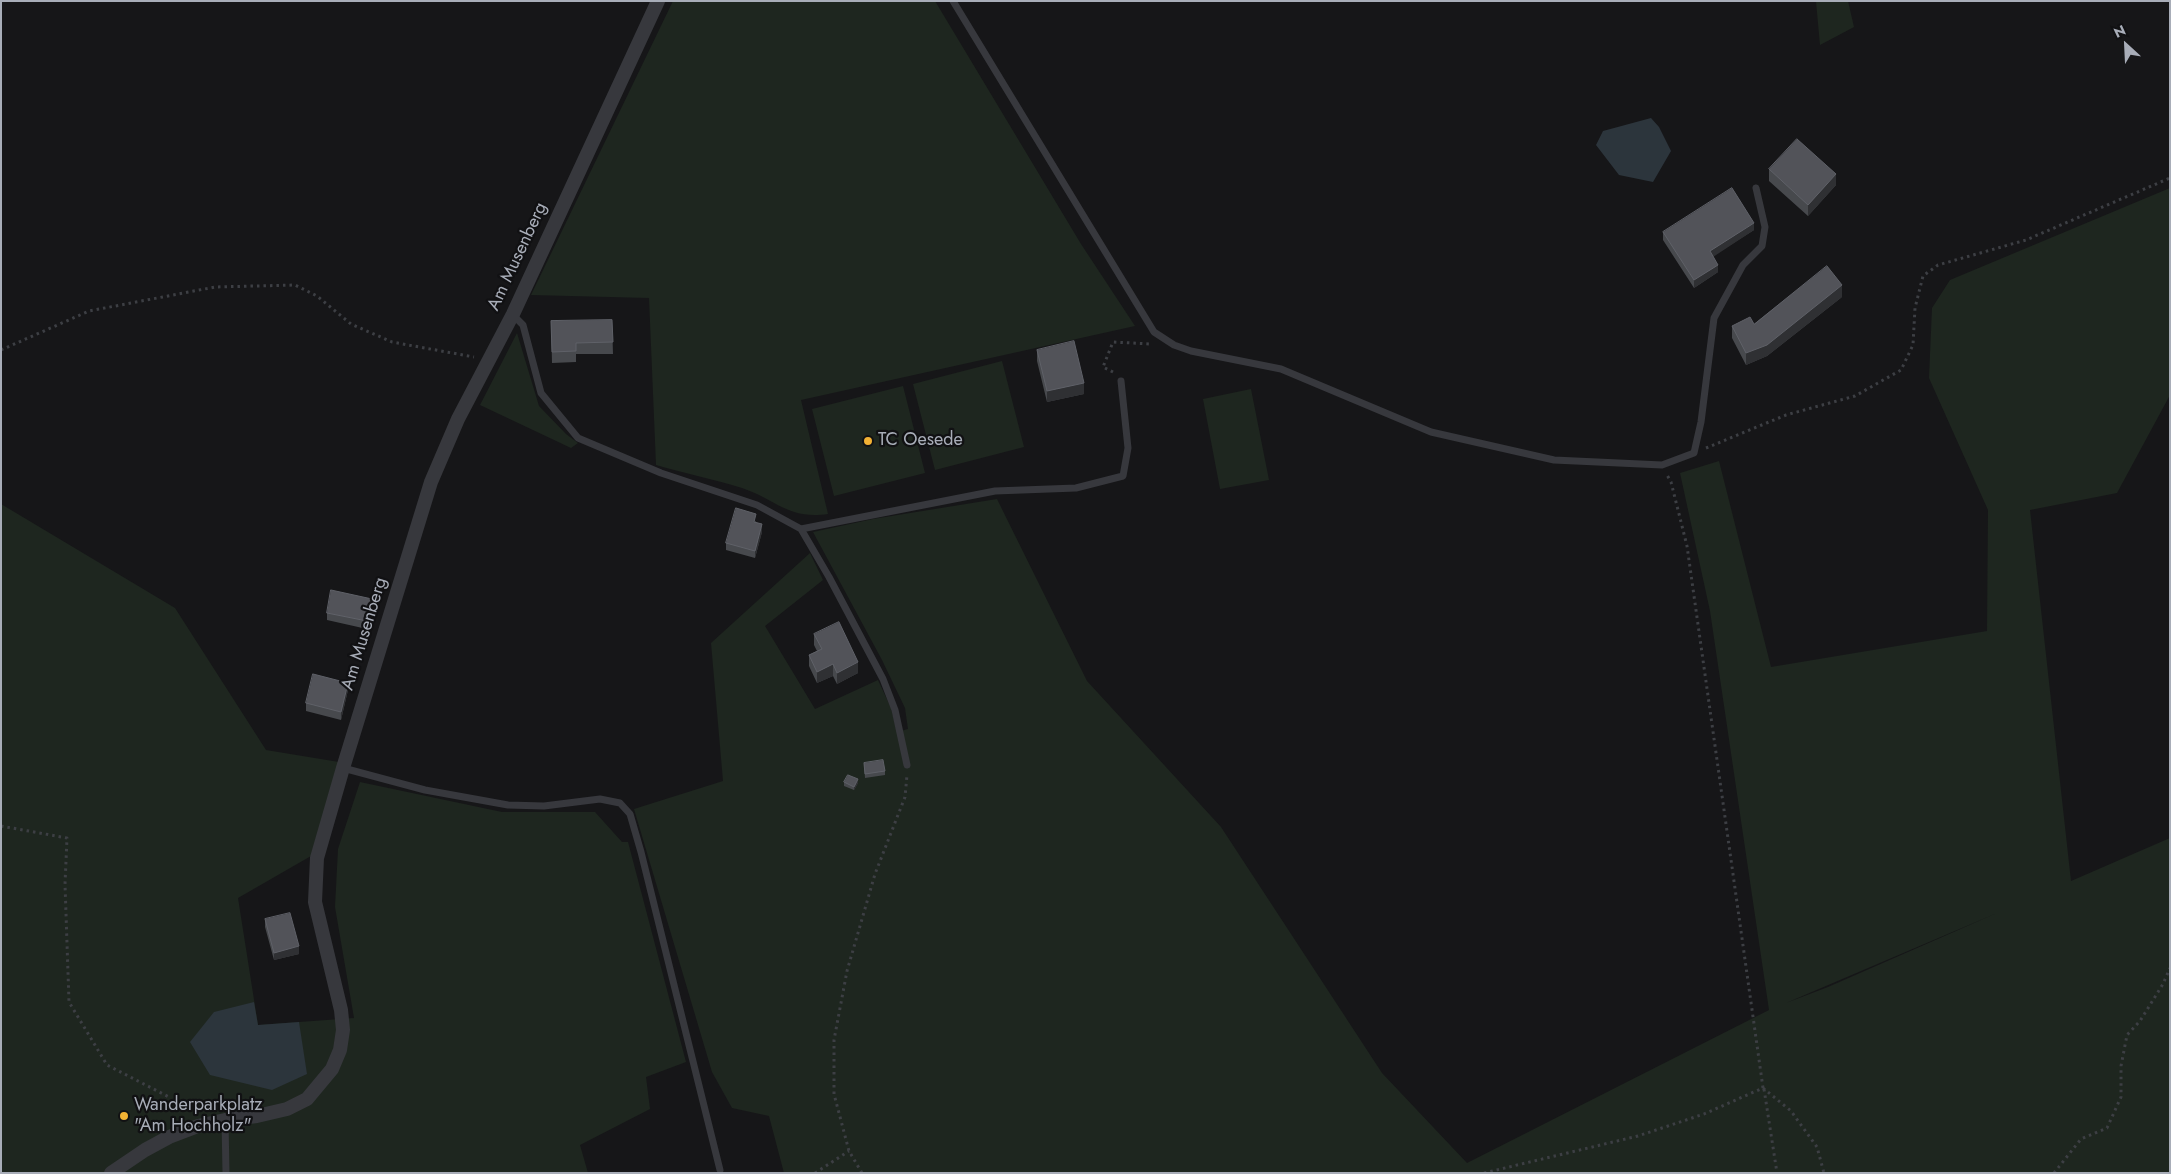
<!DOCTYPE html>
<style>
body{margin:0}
#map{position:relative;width:2171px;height:1174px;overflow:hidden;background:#161618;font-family:Jost,sans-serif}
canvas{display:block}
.frame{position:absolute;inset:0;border:2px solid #a8adb8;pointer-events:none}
.north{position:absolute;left:2101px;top:20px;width:50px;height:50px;-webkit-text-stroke:4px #111113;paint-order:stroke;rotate:335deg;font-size:14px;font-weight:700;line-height:20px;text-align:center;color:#a8adb8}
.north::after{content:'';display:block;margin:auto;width:18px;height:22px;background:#a8adb8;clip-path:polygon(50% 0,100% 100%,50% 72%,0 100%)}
</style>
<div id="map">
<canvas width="2171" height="1174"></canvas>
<div class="frame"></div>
<div class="north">N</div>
</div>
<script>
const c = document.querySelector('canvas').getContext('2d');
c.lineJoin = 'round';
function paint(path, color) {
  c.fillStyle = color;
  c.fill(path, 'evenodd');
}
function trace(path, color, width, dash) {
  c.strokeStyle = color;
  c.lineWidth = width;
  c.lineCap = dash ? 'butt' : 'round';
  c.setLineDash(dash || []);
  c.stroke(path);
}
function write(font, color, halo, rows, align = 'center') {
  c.font = font + ' Jost,sans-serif';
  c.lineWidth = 4.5;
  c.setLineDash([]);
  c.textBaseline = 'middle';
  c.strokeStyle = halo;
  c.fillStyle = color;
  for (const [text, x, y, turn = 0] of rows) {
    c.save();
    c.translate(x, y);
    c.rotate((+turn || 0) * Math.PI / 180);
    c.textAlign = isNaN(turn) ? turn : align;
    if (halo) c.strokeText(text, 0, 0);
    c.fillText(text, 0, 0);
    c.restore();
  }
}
const green = new Path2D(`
 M673,1h262l146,243 54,82 -334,74 27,114c-39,6 -53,-15 -86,-26 -29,-9 -58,-15 -86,-23l-7,-167 -118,-3z
 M1816,1h32l6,26 -34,18z
 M2170,188v207l-53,98 -87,17 41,371 99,-43v335h-1386l-15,-57 -37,-8 -20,-36 -78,-263 89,-28 -12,-138 99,-90 13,27 -58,46 50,83 63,-29 13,28 6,24 11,-3 -3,-21 -23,-48 -69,-128 60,-13 124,-20 90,182 134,146 161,246 85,90 302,-153 -59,-399 -30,-138 39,-12 52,206 216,-36 1,-121 -59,-132 3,-70 18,-28zM1997,913l-169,74 -42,16z
 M517,333l22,73 27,28 12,9 -7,5 -91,-43z
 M1002,361l22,86 -89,23 -22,-86z
 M903,386l22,87 -91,23 -22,-87z
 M1251,389l18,91 -49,9 -17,-90z
 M1,504l174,104 91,142 73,12 -28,94 -73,42 20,127 96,-7 -19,-111 3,-58 22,-67 142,30h93l27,30h6l58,220 -40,15 4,32 -70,36 8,28h-587z`);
const water = new Path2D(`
 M1651,118l8,9 12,24 -18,31 -34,-7 -23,-30 7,-14z
 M254,1002l4,23 41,-3 8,52 -35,16 -62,-15 -20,-33 24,-30z`);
const path = new Path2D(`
 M1,350l88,-39 126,-24 80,-2 22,11 34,28 41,18 82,15
 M1113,372l-10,-5 10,-25 38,2
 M1706,448l80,-33 69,-19 46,-26 12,-25 2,-37 8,-32 15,-11 88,-25 144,-62
 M1,826l66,12 -2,46 4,118 38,63 62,32
 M1763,1088l28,23 26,36 7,26
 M1764,1089l13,84
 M815,1173l34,-22
 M862,1173l-13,-22 -15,-57v-54l13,-69 28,-97 30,-77 2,-22
 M1484,1173l154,-37 66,-22 59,-26 -76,-542 -16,-64 -4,-7
 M2054,1173l27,-34 26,-11 14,-31v-31l6,-31 13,-14 23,-37 7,-16`);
const service = new Path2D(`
 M953,1l201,331 20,13 17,6 90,18 150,63 123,28 108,5 32,-12 7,-31 13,-104 29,-53 19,-19 3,-19 -9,-39
 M513,315l10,10 18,68 37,45 83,35 96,32 44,24 194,-38 81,-3 47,-12 5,-28 -7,-67
 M801,529l28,48 54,102 12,31 12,55
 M343,768l82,22 83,15 36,1 56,-7 20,4 10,11 11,38 79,318
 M225,1120l1,53`);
const minor = new Path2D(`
 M111,1173l34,-23 24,-13 29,-11 27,-6 32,-4 30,-7 20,-10 25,-30 8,-19 3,-20 -2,-20 -26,-108 2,-44 26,-90 88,-286 27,-63 55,-105 145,-313`);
const wall = new Path2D(`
 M1769,169l67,16 -28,31 -39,-35z
 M1754,230l-41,26 5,16 -24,16 -31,-48v-8z
 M1842,297l-75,59 -21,9 -14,-27v-12l22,-2z
 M612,320l1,34h-37v8l-24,1 -1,-42z
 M1037,350l47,44 -37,8 -10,-41z
 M756,521v1l6,10 -7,26 -29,-8v-7z
 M372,606l-5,23 -40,-9v-7z
 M814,634l44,39 -21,11 -4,-8 -16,7 -8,-17v-11l8,-4 -3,-6z
 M348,690l-7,30 -35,-9v-8z
 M864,763l21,8v4l-20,3z
 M844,782l14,1 -4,7 -10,-4z
 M265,919l34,35 -25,6 -9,-33z`);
const shadedWall = new Path2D(`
 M1836,174v11l-28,31v-11z
 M1754,223v7l-44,29v-8z
 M1718,265v7l-24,16v-8z
 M1842,285v12l-75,59 -21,9v-12z
 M1084,383v11l-37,8v-11z
 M762,524v8l-7,26v-7z
 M372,599v7l-5,23v-8z
 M858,662v11l-21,11v-11z
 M833,664v12l-16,7v-11z
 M348,683v7l-7,30v-8z
 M858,779v4l-4,7v-3z
 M299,946v8l-25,6v-7z`);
const building = new Path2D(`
 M1797,139l39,35 -28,31 -39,-36z
 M1732,188l22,35 -44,28 8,14 -24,15 -31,-48z
 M1827,266l15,19 -75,60 -21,8 -14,-27 18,-9 4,7z
 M612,320l1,22 -37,1v8l-24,1 -1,-31z
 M1074,341l10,42 -37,8 -10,-41z
 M736,508l20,6 -2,8 8,2 -7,27 -29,-8z
 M331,590l41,9 -5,22 -40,-8z
 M839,622l19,40 -21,11 -4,-9 -16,8 -8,-17 13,-6 -8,-15z
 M313,674l35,9 -7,29 -35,-9z
 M883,760l2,11 -20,3 -1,-11z
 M848,775l10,4 -4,8 -10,-5z
 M290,913l9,33 -25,7 -9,-34z`);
const markers = [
 [868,441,5,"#f2b134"],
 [124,1116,5,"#f2b134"]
];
const streetNames = [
 ["Am Musenberg",518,257,-65],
 ["Am Musenberg",365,634,-73]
];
const poiNames = [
 ["TC Oesede",878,441],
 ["Wanderparkplatz",134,1106],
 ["\"Am Hochholz\"",134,1127]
];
paint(green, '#1e261f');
paint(water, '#2c353c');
trace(path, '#3d3f44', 3, [2.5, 4]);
trace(service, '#37383d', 7);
trace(minor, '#37383d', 14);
paint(wall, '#47494d');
paint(shadedWall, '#2f3033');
paint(building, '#525359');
trace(building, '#5f6168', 1);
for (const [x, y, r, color] of markers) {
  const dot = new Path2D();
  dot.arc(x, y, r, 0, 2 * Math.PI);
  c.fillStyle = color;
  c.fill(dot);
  trace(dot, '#111113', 2);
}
write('18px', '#a8adb8', '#111113', streetNames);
write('18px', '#a8adb8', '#111113', poiNames, 'left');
</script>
